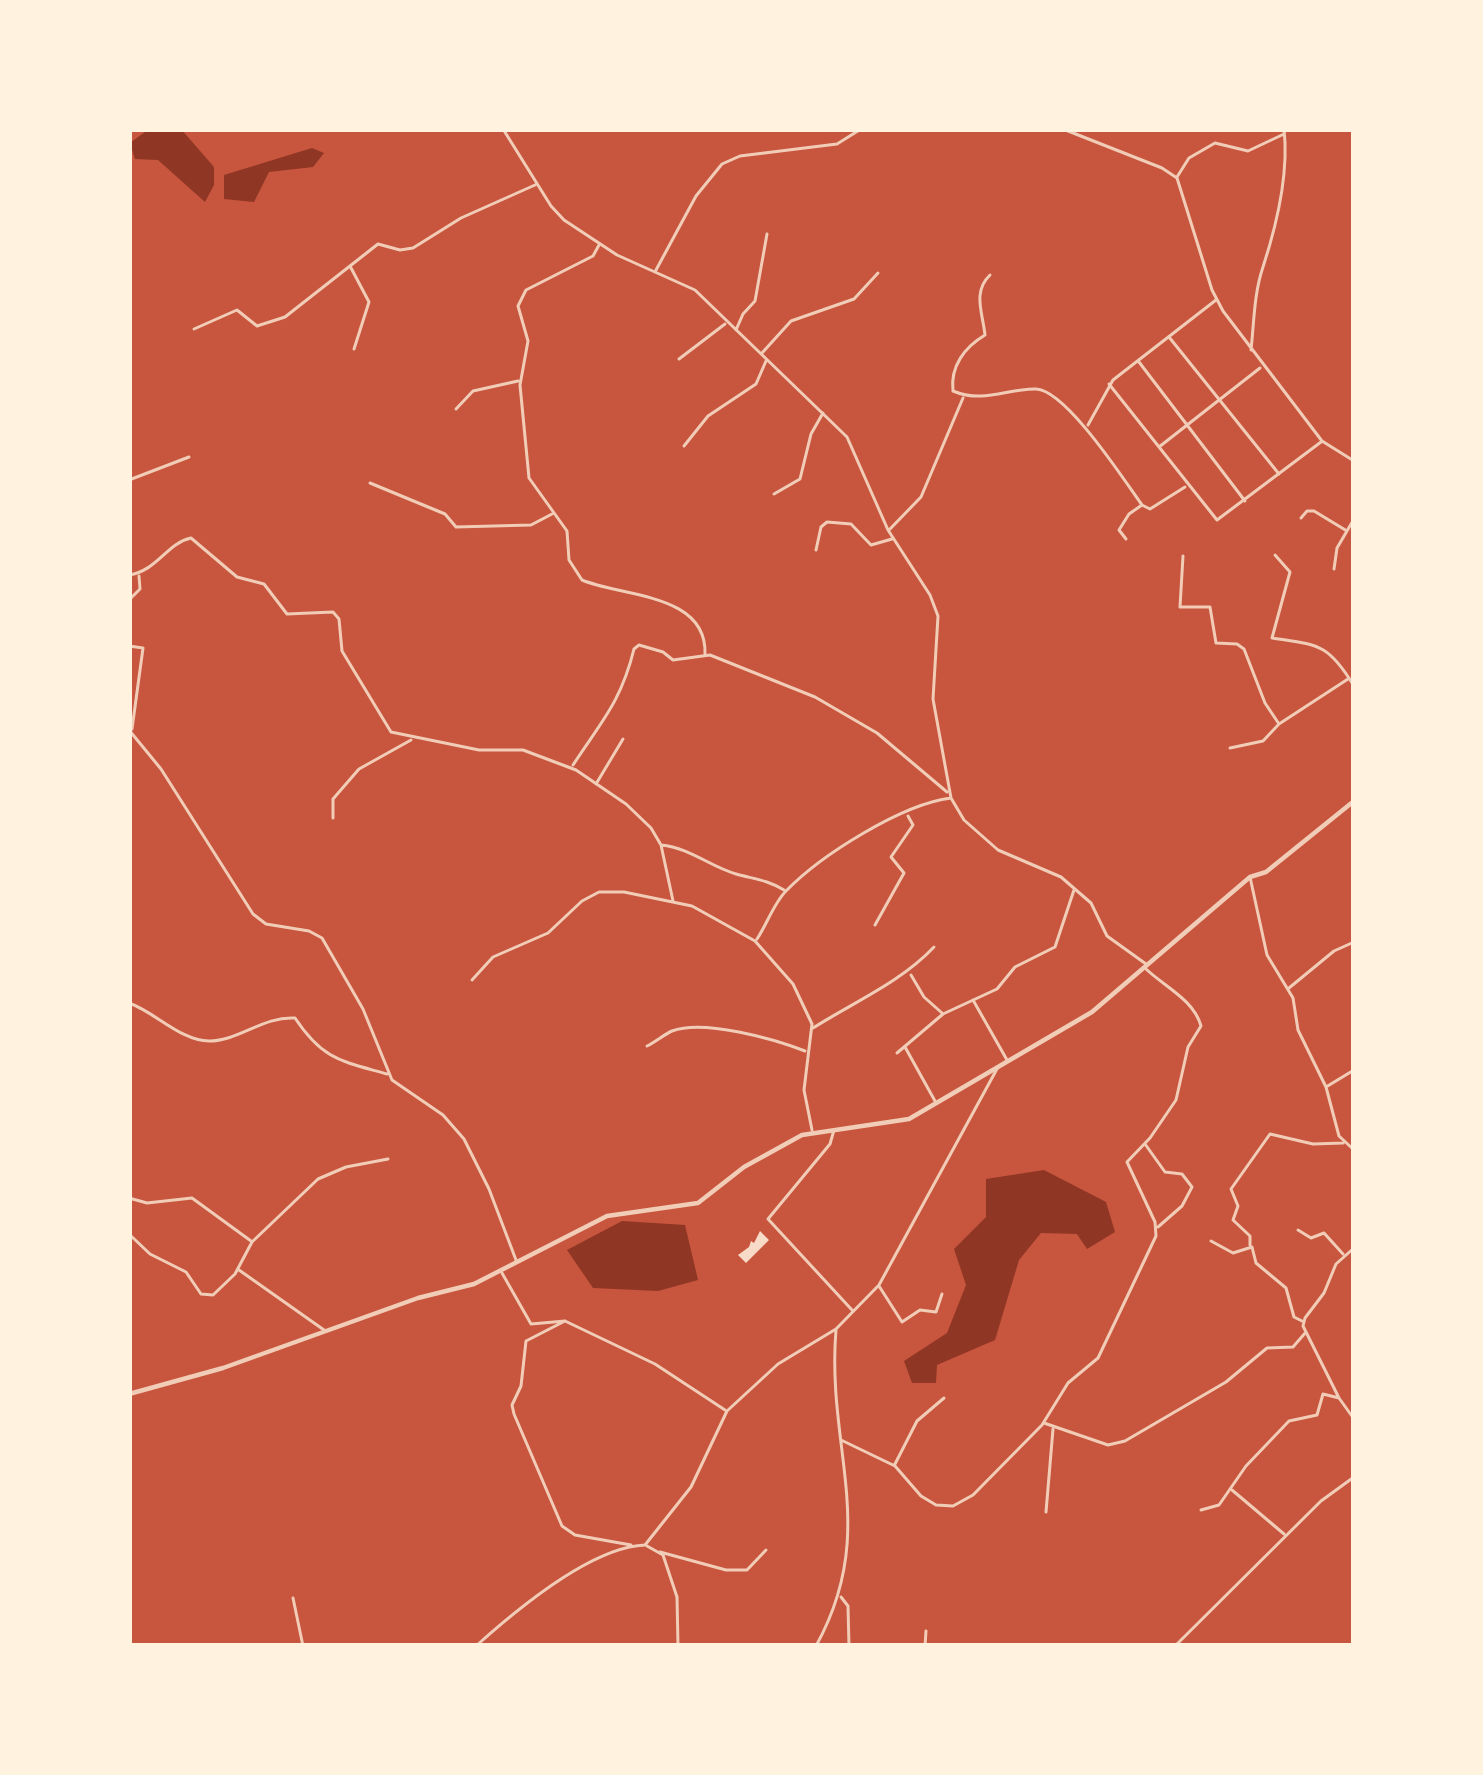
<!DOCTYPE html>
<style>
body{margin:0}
#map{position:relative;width:1483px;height:1775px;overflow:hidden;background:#c8553d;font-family:Overpass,sans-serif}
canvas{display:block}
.frame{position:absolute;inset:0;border:132px solid #fff3e0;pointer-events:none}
</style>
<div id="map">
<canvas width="1483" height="1775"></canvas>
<div class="frame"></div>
</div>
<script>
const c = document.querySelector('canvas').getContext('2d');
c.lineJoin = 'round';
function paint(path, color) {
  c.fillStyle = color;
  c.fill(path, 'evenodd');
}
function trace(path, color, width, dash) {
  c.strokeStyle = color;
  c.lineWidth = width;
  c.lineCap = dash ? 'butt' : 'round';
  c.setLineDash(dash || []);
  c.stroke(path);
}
const water = new Path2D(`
 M149,129h32l33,38v18l-9,17 -47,-42 -23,-1 -5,-16z
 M312,148l12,5 -11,14 -44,5 -15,30 -30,-3v-24z
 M1044,1170l62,32 9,30 -28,17 -10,-15 -36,-1 -22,27 -24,80 -58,25 -1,18h-24l-8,-22 43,-28 19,-48 -12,-36 32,-32v-38z
 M622,1221l63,4 13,55 -40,11 -65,-3 -26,-38z`);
const building = new Path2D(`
 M760,1231l9,9 -23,23 -8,-8 11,-8 2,-6 3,2z`);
const minor = new Path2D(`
 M503,129l48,77 13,14 53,35 78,35 152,147 41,93 42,65 8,21 -5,83 18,99 13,22 34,30 63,27 30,26 16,33 39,28
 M1063,129l99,39 15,10 35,112 11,21 99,130 32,20
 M1177,177l12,-19 26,-15 33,8 36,-17
 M599,245l-6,11 -67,34 -8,16 10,35 -8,44 9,93 38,53 2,29 13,20c40,17 126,13 123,75
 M350,266l19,36 -15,47
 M656,270l40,-74 26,-32 18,-8 97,-12 24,-15
 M990,275c-18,17 -7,39 -5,60 -20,12 -35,31 -32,56 31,13 55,-3 83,-2 30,1 88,91 106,116
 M194,329l43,-19 20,16 28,-9 93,-73 22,6 13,-2 48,-30 74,-33
 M736,330l7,-16 12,-13 12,-67
 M1169,337l110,137
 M1251,350c3,-27 3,-57 12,-83 14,-43 26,-94 21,-138
 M762,353l29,-32 63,-22 24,-26
 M679,359l46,-35
 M1139,362l106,139
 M1109,384l108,136 104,-78
 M456,409l17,-18 45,-10
 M1088,425l25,-45 103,-80
 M684,446l24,-30 48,-32 10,-23
 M1159,447l101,-79
 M129,480l60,-23
 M370,483l75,31 11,13 75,-2 21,-11
 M774,494l26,-15 11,-45 12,-21
 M1301,518l6,-7h7l33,20
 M890,529l31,-32 42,-99
 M1126,539l-7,-9 10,-16 13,-9 8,4 35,-22
 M816,550l5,-23 6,-5 24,2 20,21 21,-6
 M1275,555l15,17 -18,66c46,7 56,5 82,48
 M1183,556l-3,51h30l6,36 21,1 7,5 21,54 14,21
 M1334,569l3,-21 17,-29
 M129,575c28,-4 38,-32 62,-37l46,39 27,7 23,30 46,-2 6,7 3,32 49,81 88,18h44l53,20 50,34 25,24 10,17 12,56
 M129,600l11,-11 -1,-13
 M129,646l14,2 -11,81
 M129,730l32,39 92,145 13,10 43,7 13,7 41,71 29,71 51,35 21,24 25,50 27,71
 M1230,748l33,-7 16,-17 69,-45
 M573,765c28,-43 48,-63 61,-116l5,-4 24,7 10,8 37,-5 105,42 62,36 70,59
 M596,784l27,-45
 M333,818v-19l26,-30 52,-29
 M661,845c29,3 48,21 75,29 18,5 32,6 48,16
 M1250,877l17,78 26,43 5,32 28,57 13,49 15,14
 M875,925l29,-52 -13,-16 22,-32 -5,-9
 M757,939c10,-15 17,-36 29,-48 35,-36 116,-87 165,-93
 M911,975l13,22 18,16
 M472,980l21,-23 55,-24 34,-32 17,-9h25l68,14 63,35 38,43 19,40 -8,66 8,40
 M1289,988l45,-37 20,-9
 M973,1000l34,60
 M129,1003c26,9 52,38 80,38 30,0 54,-25 86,-23 28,42 46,43 92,56
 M813,1028c41,-26 88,-46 121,-81
 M647,1046c8,-4 18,-12 25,-15 32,-12 102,8 133,20
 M905,1047l30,54
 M897,1053l46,-39 54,-25 18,-22 40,-20 19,-57
 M1326,1087l28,-17
 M834,1130l-4,14 -62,75 84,91
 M1145,1144l20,28 17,2 10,13 -10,19 -24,21
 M129,1198l18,5 45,-5 59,43
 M1298,1230l13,8 13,-5 19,21
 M129,1234l21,20 36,18 15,22 12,1 22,-21 17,-32 66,-63 28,-12 42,-8
 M1211,1241l22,12 19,-6 4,16 30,25 8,29 8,4
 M1250,1245v-9l-17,-16 5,-14 -7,-17 39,-55 43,10 30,-1
 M1354,1248l-18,16 -12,29 -19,25 -2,8 36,72 15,21
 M239,1270l85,60
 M502,1273l29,51 34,-3 90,43 70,46
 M879,1286l23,36 18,-12 16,2 6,-18
 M565,1321l-39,20 -5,45 -9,19 2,9 48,112 13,9 56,10
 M1044,1423l64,22 17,-4 101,-59 41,-34 26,-1 13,-15
 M841,1440l54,26 26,30 15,9 17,1 20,-11 69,-70 26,-42 30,-25 58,-122 -1,-14 -28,-60 23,-24 26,-38 12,-53 13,-21c-7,-26 -36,-39 -55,-57
 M895,1464l22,-43 27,-23
 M1232,1490l52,44
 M1201,1510l18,-5 27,-39 43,-45 28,-6 6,-21 16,4
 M1046,1512l7,-83
 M647,1546l16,9 14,42 1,49
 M660,1552l66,18h21l19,-20
 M841,1597l7,9 1,40
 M293,1598l10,48
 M476,1646c39,-35 115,-99 169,-101l46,-58 36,-76 51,-47 58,-35 43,-44 119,-218
 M816,1646c64,-116 10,-196 20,-316
 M925,1646l1,-15
 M1175,1646l146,-145 33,-24`);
const tertiary = new Path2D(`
 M129,1394l94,-26 195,-70 56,-14 133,-68 91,-13 46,-36 58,-32 107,-16 183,-107 158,-135 16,-5 88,-71`);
paint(water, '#8f3625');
paint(building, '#f7dbc8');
trace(minor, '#f1ccb7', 3);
trace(tertiary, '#f1ccb7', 4.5);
</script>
